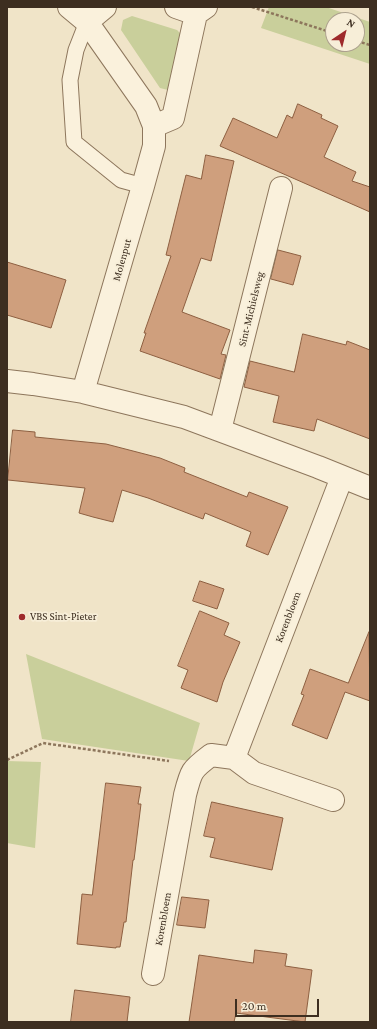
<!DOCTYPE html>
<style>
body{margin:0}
#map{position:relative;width:377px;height:1029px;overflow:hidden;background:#f0e4c8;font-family:"Crimson Pro",serif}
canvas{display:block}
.frame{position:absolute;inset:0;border:8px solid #3d2e20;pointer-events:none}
.north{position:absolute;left:325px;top:12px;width:40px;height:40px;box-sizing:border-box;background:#f7eed8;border:1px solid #ada18e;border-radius:50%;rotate:35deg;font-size:11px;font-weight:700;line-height:16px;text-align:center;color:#3d2e20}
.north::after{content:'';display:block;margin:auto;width:14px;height:18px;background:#9e2a2b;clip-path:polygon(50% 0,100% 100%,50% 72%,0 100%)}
.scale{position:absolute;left:235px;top:999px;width:84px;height:18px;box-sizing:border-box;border:2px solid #3d2e20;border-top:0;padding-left:5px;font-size:12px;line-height:14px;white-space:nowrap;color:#3d2e20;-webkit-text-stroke:3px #f7eed8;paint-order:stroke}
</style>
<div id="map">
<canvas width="377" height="1029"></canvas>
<div class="frame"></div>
<div class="north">N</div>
<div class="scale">20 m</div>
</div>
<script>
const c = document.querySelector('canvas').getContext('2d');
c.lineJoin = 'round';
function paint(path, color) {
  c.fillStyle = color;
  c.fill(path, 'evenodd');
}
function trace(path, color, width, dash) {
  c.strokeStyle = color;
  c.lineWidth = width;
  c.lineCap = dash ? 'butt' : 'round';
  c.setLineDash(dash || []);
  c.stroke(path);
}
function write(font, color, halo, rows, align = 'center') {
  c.font = font + ' "Crimson Pro",serif';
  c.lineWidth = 3.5;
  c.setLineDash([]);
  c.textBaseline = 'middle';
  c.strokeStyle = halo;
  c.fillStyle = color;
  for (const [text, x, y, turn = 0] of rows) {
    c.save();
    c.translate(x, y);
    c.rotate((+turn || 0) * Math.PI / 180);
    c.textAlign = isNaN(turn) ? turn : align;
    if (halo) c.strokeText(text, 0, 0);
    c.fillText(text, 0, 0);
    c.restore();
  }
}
const green = new Path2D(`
 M269,7h57l44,15v42l-109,-36zM333,20h24v24h-24z
 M132,16l45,14 5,5 -14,55 -8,-2 -39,-58 2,-10z
 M26,654l174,69 -11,38 -147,-22z
 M7,761l34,1 -6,86 -28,-5z`);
const building = new Path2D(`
 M298,104l24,11 -1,3 17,8 -14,31 32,15 -4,9 18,6v25l-150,-66 13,-28 44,20 10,-23 5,3z
 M206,155l28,6 -23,100 -10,-3 -19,54 48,18 -9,24 5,1 -6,24 -80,-28 6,-18h-2l27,-77 -5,-1 20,-80 15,4z
 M278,250l23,6 -8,29 -22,-6z
 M7,262l59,18 -15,48 -44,-13z
 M303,334l43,11 1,-4 23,9v89l-53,-20 -3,12 -41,-9 6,-26 -35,-9 6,-26 44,11z
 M13,430l22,2v5l71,7 54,14 25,10 -1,4 63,25 2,-5 39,15 -20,48 -22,-9 5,-14 -46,-19 -2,6 -55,-21 -26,-8 -9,32 -20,-5 -14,-4 6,-25 -77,-8z
 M200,581l24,8 -7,20 -24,-8z
 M200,611l29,12 -5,12 16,7 -17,40 -6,20 -36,-14 7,-18 -10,-4z
 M369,632l1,69 -25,-9 -18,47 -35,-14 12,-30 -3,-1 9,-25 38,14z
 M106,783l35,4 -3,17h3l-7,56h-1l-7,62h-2l-4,25h-4v1l-39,-4 5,-50 10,1z
 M212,802l71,16 -11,52 -62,-13 5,-19 -11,-2z
 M182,897l27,3 -4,28 -28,-3z
 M255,950l32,4 -2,12 27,4 -7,52 -69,-9 -2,9h-45l10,-67 54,8z
 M75,990l55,7 -3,25h-56z`);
const path = new Path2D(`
 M252,7l81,26
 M357,41l13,4
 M7,760l36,-17 126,18`);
const service = new Path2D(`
 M87,22l-11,28 -6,30 4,62 47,38 22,6`);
const minor = new Path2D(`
 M69,7l18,15 59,84 8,20v20l-11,40 -60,206
 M176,7l20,7 10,-7
 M87,22l18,-15
 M154,126l19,-8 23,-104
 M7,381l26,3 50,8 101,25 134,50 52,21
 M220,430l61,-242
 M234,758l108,-281
 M153,974l32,-179c6,-24 6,-25 26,-40l23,3 20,15 79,27`);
const markers = [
 [22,617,4,"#9e2a2b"]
];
const streetNames = [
 ["Molenput",122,260,-74],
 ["Sint-Michielsweg",251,309,-76],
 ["Korenbloem",288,617,-69],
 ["Korenbloem",163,919,-80]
];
const poiNames = [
 ["VBS Sint-Pieter",30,617]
];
paint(green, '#c9cf9b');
paint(building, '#cf9f7d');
trace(building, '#8d5f41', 1);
trace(service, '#8d765c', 17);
trace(minor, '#8d765c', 24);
trace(path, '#8d765c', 2.5, [3, 2]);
trace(service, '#faf1dc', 15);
trace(minor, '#faf1dc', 22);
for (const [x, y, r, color] of markers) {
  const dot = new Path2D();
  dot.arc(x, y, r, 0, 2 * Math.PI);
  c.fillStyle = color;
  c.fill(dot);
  trace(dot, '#f7eed8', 1.5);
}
write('11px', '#3d2e20', '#f7eed8', streetNames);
write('11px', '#3d2e20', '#f7eed8', poiNames, 'left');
</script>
